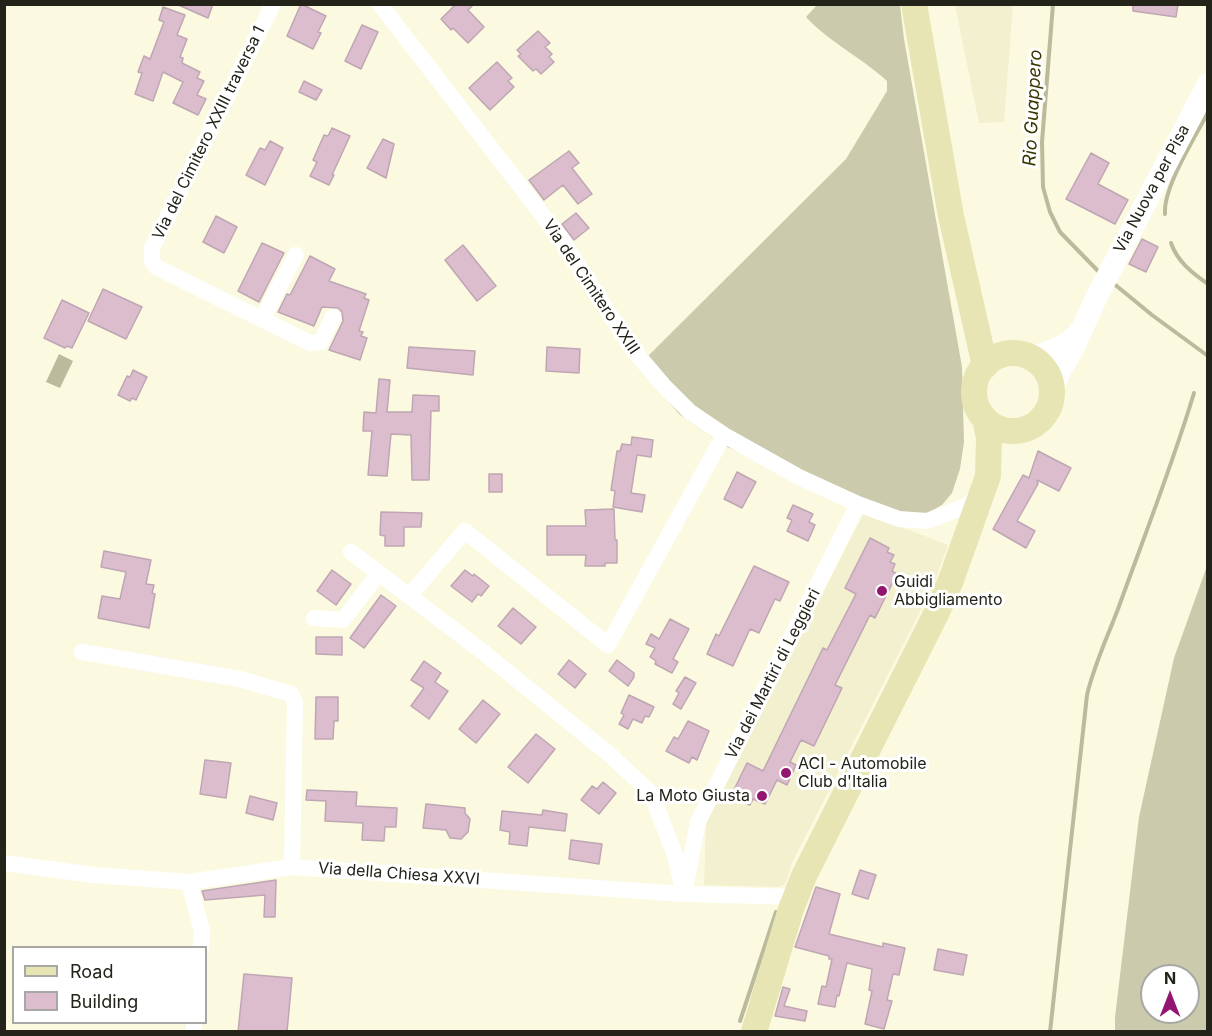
<!DOCTYPE html>
<style>
body{margin:0}
#map{position:relative;width:1212px;height:1036px;overflow:hidden;background:#fbfae0;font-family:Inter,sans-serif}
canvas{display:block}
.frame{position:absolute;inset:0;border:6px solid #232319;pointer-events:none}
.legend{position:absolute;left:12px;top:946px;width:195px;height:78px;box-sizing:border-box;background:#fff;border:2px solid #a7a7a3;margin:0;padding:8px 10px;list-style:none;font-size:18px;color:#232319}
.legend li{display:flex;align-items:center;gap:12px;height:30px}
.legend b{width:30px;border:2px solid #a7a7a3}
.north{position:absolute;left:1140px;top:964px;width:60px;height:60px;box-sizing:border-box;background:#fff;border:2px solid #a7a7a3;border-radius:50%;rotate:0deg;font-size:16px;font-weight:700;line-height:24px;text-align:center;color:#232319}
.north::after{content:'';display:block;margin:auto;width:21px;height:27px;background:#94156f;clip-path:polygon(50% 0,100% 100%,50% 72%,0 100%)}
</style>
<div id="map">
<canvas width="1212" height="1036"></canvas>
<div class="frame"></div>
<ul class="legend">
<li><b style="height:8px;background:#e8e5b5"></b>Road</li>
<li><b style="height:16px;background:#dcbdce"></b>Building</li>
</ul>
<div class="north">N</div>
</div>
<script>
const c = document.querySelector('canvas').getContext('2d');
c.lineJoin = 'round';
function paint(path, color) {
  c.fillStyle = color;
  c.fill(path, 'evenodd');
}
function trace(path, color, width, dash) {
  c.strokeStyle = color;
  c.lineWidth = width;
  c.lineCap = dash ? 'butt' : 'round';
  c.setLineDash(dash || []);
  c.stroke(path);
}
function write(font, color, halo, rows, align = 'center') {
  c.font = font + ' Inter,sans-serif';
  c.lineWidth = 6;
  c.setLineDash([]);
  c.textBaseline = 'middle';
  c.strokeStyle = halo;
  c.fillStyle = color;
  for (const [text, x, y, turn = 0] of rows) {
    c.save();
    c.translate(x, y);
    c.rotate((+turn || 0) * Math.PI / 180);
    c.textAlign = isNaN(turn) ? turn : align;
    if (halo) c.strokeText(text, 0, 0);
    c.fillText(text, 0, 0);
    c.restore();
  }
}
const built = new Path2D(`
 M955,5h58l-9,117 -25,1z
 M864,513l84,32 -14,39 -141,277 -8,23 -6,3 -75,-2 2,-64z`);
const forest = new Path2D(`
 M817,5h83l4,34 58,328 2,75 -4,27 -8,24 -10,12 -16,9 -21,1 -178,-68 -48,-33 -41,-48 208,-207 41,-68v-10c-26,-24 -57,-38 -81,-64z
 M1207,566v465h-92v-14l24,-200 35,-159zM1152,976h36v36h-36z`);
const water = new Path2D(`
 M59,354l14,7 -13,27 -14,-6z`);
const stream = new Path2D(`
 M1053,4l-11,138 1,45 7,25 10,20 40,41
 M1165,214c-2,-27 30,-76 43,-102
 M1171,243c6,18 21,30 37,41
 M1113,283l39,32 56,41
 M740,1021l36,-109
 M1050,1032l37,-337c7,-30 20,-57 31,-86 26,-72 54,-143 76,-216`);
const building = new Path2D(`
 M176,4h37l-5,14z
 M301,4l25,12 -8,16 3,1 -8,16 -26,-13z
 M456,4h18l-6,6 16,17 -16,16 -15,-15 -2,2 -10,-11z
 M1133,4h45l-2,13 -43,-6z
 M163,7l22,8 -8,20 10,4 -7,18 3,1 -1,5 18,9 -3,6 7,3 -7,14 9,4 -8,16 -25,-12 10,-21 -20,-10 -10,29 -18,-7 7,-21 -4,-1 6,-16 6,3 14,-37 -5,-2z
 M362,25l16,7 -17,37 -16,-8z
 M538,31l12,12 -5,4 7,7 -3,3 5,5 -13,12 -5,-5 -3,2 -15,-15 3,-2 -4,-4z
 M497,62l15,16 -4,3 6,6 -24,23 -21,-22z
 M304,81l18,9 -6,10 -17,-8z
 M332,128l18,8 -18,39h2l-5,10 -19,-9 7,-14 -4,-2 11,-25 4,1z
 M383,139l11,5 -8,34 -19,-10z
 M270,141l13,7 -18,37 -19,-10 14,-27 5,2z
 M569,151l10,12 -7,5 20,26 -14,10 -15,-19 -19,15 -15,-20z
 M1091,153l18,10 -11,21 30,16 -13,24 -49,-25z
 M576,213l13,15 -15,12 -12,-16z
 M216,216l21,11 -13,26 -21,-11z
 M1142,239l16,8 -12,25 -17,-8z
 M262,243l22,10 -25,49 -21,-11z
 M463,245l33,41 -19,15 -32,-41z
 M310,256l25,13 -6,12 37,13 -2,4 5,2 -10,31 4,1 -2,4 6,2 -7,22 -31,-10 14,-29 -1,-9 -4,-4 -16,-1 -8,19 -36,-14 9,-18 3,1z
 M103,289l39,18 -16,32 -38,-18z
 M62,300l27,13 -17,35 -5,-2 -2,2 -21,-10z
 M409,347l66,4 -2,24 -66,-7z
 M547,347l33,2 -1,24 -33,-2z
 M133,370l14,7 -11,23 -4,-2 -2,3 -12,-6 9,-19 3,1z
 M379,379l11,1 -3,32h25l1,-17 26,1v15h-8l-2,69h-17l-1,-45 -20,-1 -4,42 -19,-1 4,-44h-9l1,-19 12,1z
 M632,437l21,3 -2,17 -14,-2 -6,38 14,2 -3,17 -29,-5 2,-16 -4,-1 6,-39h3l2,-7 9,1z
 M1038,451l33,17 -12,23 -22,-11 1,4 -21,37 18,10 -9,17 -33,-19 30,-54 6,3z
 M737,472l19,10 -14,26 -18,-9z
 M489,474h13v18h-13z
 M793,505l20,9 -4,8 6,3 -7,16 -21,-10 5,-11 -5,-2z
 M614,509l1,31h2v23h-12v3h-20l1,-11h-39v-29h39l-1,-16z
 M381,512l41,1 -1,14h-17v19h-19v-10l-5,-1z
 M870,538l19,10 -2,4 7,3 -4,7 5,2 -3,7 5,3 -22,44 -5,-3 -35,70 7,3 -28,58 -13,-6 -11,22 6,3 -9,20 -10,-5 -12,24 -12,-5 -3,6 -19,-9 16,-33 16,8 60,-123 4,2 29,-56 -11,-6z
 M104,551l47,9 -5,24 8,1 -2,8 3,1 -6,34 -51,-10 4,-22 18,3 6,-27 -25,-5z
 M754,566l35,16 -9,19 -5,-2 -16,34 -9,-4 -17,37 -26,-12 9,-20 3,2z
 M332,570l19,14 -15,21 -19,-14z
 M465,570l8,6 1,-2 15,12 -8,10 -3,-2 -6,8 -21,-16z
 M381,595l15,11 -32,42 -14,-10z
 M513,608l23,19 -15,17 -23,-18z
 M670,619l19,10 -16,30 5,3 -6,11 -17,-9 1,-3 -6,-4 5,-9 -9,-4 5,-10 8,5z
 M316,637h26v18l-26,-1z
 M569,660l17,14 -11,14 -17,-14z
 M617,660l17,13v4l-6,9 -19,-15z
 M424,661l17,12 -6,9 13,9 -19,28 -18,-13 13,-18 -13,-8z
 M685,677l11,6 -15,26 -8,-5 6,-11 -3,-2z
 M629,695l25,12 -5,10 -4,-1 -3,7 -9,-4 -5,10 -9,-5 5,-9 -3,-2z
 M316,697h22v24h-4l-1,18h-18z
 M483,700l17,14 -24,29 -17,-14z
 M688,721l21,10 -12,29 -5,-3 -3,6 -23,-12 8,-14 4,2z
 M536,734l19,15 -27,34 -20,-16z
 M205,760l26,3 -5,35 -26,-4z
 M603,782l13,11 -17,21 -18,-14 11,-14 5,3z
 M307,790l50,2 -1,14 41,2 -1,19h-11l-1,14 -22,-1 1,-17 -38,-2 1,-20 -20,-1z
 M250,796l27,7 -4,17 -27,-7z
 M426,804l39,4v5l5,6 -2,13 -7,7 -11,-1 -4,-8 -23,-2z
 M543,810l24,4 -2,17 -36,-4 -2,19 -18,-2 1,-12 -10,-2 2,-19 40,4z
 M571,840l31,4 -3,20 -30,-5z
 M860,870l16,5 -8,24 -16,-5z
 M276,880l-1,37h-11l1,-22 -60,5 -3,-9z
 M816,887l24,7 -11,40 54,13v-4l22,5 -6,27 -6,-1 -6,26 5,1 -8,28 -19,-5 7,-33 -3,-1 3,-21 -25,-6 -8,33 -2,-1 -2,12 -17,-3 4,-18 4,1 6,-28h-3v-3l-34,-9z
 M938,949l29,6 -4,20 -29,-5z
 M244,974l48,4 -5,54h-49z
 M783,987l7,2 -6,17 23,5 -2,10 -30,-5z`);
const street = new Path2D(`
 M273,4l-121,244v13l4,6 154,76 11,-1 12,-25
 M380,4l184,239 66,103 34,40 26,26 34,23 75,42 59,27 41,15 28,2 39,-15 14,-12
 M262,319l34,-64
 M351,552l132,100 127,103 41,38 24,62 9,39
 M409,596l56,-65 143,114 116,-210
 M314,618l29,2 36,-47
 M82,652l158,27 51,15 4,8 -3,165
 M4,863l90,12 95,7 103,-15 392,27 112,3
 M189,882l13,49 -1,17
 M685,888l13,-66 160,-318
 M194,1032v-10`);
const secondary = new Path2D(`
 M1030,358c18,-6 37,-10 49,-26
 M1051,395l8,-22 14,-24 24,-53 111,-212`);
const primary = new Path2D(`
 M914,4l37,212 34,150
 M974 392a39 39 0 1 1 78 0a39 39 0 1 1-78 0Z
 M754,1032l37,-123 13,-33 132,-262 15,-34 37,-104 1,-38 -4,-19`);
const markers = [
 [882,591,6,"#94156f"],
 [786,773,6,"#94156f"],
 [762,796,6,"#94156f"]
];
const streetNames = [
 ["Via del Cimitero XXIII traversa 1",209,133,-64],
 ["Via Nuova per Pisa",1152,189,-62],
 ["Via del Cimitero XXIII",591,287,56],
 ["Via dei Martiri di Leggieri",773,674,-63],
 ["Via della Chiesa XXVI",399,874,4]
];
const poiNames = [
 ["Guidi",894,582],
 ["Abbigliamento",894,600],
 ["ACI - Automobile",798,764],
 ["Club d'Italia",798,782],
 ["La Moto Giusta",750,796,"right"]
];
const waterNames = [
 ["Rio Guappero",1033,108,-87]
];
paint(built, '#f2f0ce');
paint(forest, '#cbcaac');
paint(water, '#bbba9c');
trace(stream, '#bbba9c', 4);
paint(building, '#dcbdce');
trace(building, '#bfa6b3', 1.5);
trace(street, '#fff', 16);
trace(secondary, '#fff', 22);
trace(primary, '#e8e5b5', 26);
for (const [x, y, r, color] of markers) {
  const dot = new Path2D();
  dot.arc(x, y, r, 0, 2 * Math.PI);
  c.fillStyle = color;
  c.fill(dot);
  trace(dot, '#fff', 2);
}
write('16px', '#232319', '#fff', streetNames);
write('16px', '#232319', '#fff', poiNames, 'left');
write('italic 18px', '#393500', '#fff', waterNames);
</script>
